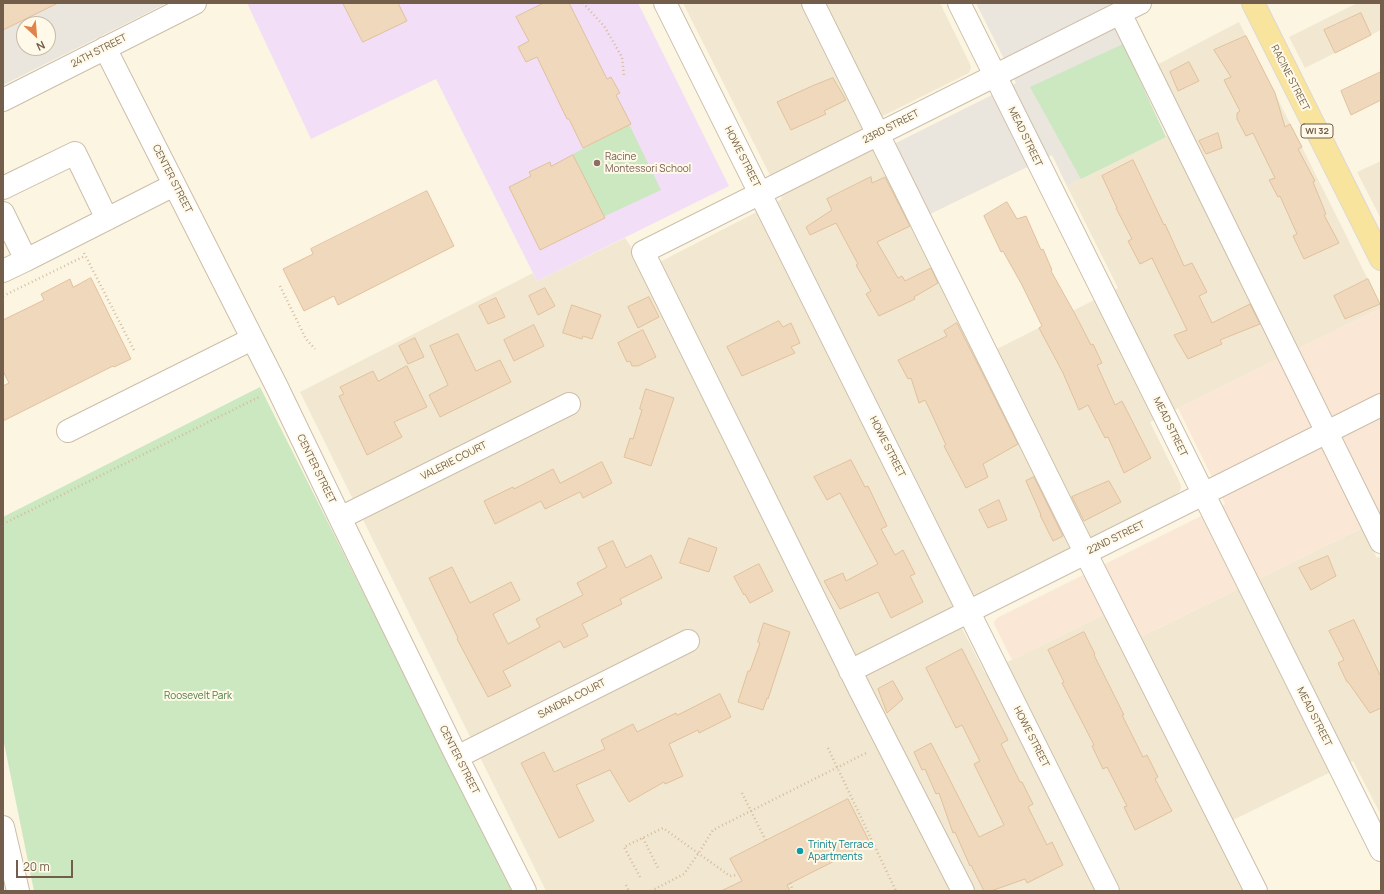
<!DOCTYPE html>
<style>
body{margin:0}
#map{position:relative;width:1384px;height:894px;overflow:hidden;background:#fbf5e2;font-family:Manrope,sans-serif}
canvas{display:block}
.frame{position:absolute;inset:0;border:4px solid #725e4a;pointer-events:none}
.north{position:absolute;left:16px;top:16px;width:40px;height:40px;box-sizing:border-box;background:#fef9e8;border:1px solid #c6bba9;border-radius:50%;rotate:154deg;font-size:11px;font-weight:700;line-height:16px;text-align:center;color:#725e4a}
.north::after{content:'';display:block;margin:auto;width:14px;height:18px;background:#e1844b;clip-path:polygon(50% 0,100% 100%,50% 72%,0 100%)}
.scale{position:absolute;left:16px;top:860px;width:57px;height:18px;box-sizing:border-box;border:2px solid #725e4a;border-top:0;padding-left:5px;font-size:12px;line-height:14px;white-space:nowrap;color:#725e4a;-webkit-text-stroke:3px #fef9e8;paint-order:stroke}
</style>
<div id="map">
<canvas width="1384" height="894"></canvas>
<div class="frame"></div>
<div class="north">N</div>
<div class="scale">20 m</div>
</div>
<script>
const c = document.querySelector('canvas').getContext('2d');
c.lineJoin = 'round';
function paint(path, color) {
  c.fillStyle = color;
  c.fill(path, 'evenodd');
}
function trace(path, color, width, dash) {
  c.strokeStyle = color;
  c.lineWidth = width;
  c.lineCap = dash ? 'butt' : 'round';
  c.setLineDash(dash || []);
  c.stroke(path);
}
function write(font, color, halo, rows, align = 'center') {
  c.font = font + ' Manrope,sans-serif';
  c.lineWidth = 4;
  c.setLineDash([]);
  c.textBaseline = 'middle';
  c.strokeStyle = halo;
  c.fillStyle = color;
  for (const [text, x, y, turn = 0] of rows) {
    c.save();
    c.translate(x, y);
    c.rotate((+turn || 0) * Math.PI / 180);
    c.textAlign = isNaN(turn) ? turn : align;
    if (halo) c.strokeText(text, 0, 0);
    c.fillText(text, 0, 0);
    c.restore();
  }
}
const residential = new Path2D(`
 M683,3h257l29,59 2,5 -2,6 -102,51 116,232 135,-68 -51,-102 110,-55 -30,-61 92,-48 99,197 43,87v2l-231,114 30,61 1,4 -1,4 -7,6 -222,110 34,66 124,-61 25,28 228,-112 15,30 4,-2v259l-28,-54 -136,67 32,63h-703l-246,-499 233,-119 4,8 88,-43 21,31 136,-70z
 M1357,3h24v27l-76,38 -16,-31z
 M1381,161v58l-24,-47z`);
const commercial = new Path2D(`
 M1381,308v235l-19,-15 -228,112 -25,-28 -97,48 -17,-34 -1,-4 3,-4 228,-114 -47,-96z`);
const industrial = new Path2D(`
 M3,3h164l-164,82zM24,24h24v24h-24z
 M976,3h136l-7,4 61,130 -99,49 -15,-31 -128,62 -34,-71 126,-63z`);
const education = new Path2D(`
 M247,3h391l91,183 -192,95 -101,-202 -125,60z`);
const green = new Path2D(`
 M1123,44l43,93 -85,42 -51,-92z
 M629,124l32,66 -58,27 -30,-63z
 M260,387l253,504h-479l-31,-153v-221z`);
const building = new Path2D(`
 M3,3h55l-55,27z
 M343,3h55l9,18 -44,21z
 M544,3h25l38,76 4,-2 9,16 -4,2 15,29 -48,24 -14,-29h-2l-30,-62 -11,5 -8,-15 11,-6 -13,-24z
 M1361,13l10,22 -36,18 -11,-23z
 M1246,36l29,57 10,34 5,-3 12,23 -4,2 17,32 -2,1 13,32 -2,1 15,28 -35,16 -11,-23 4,-2 -17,-38 -2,1 -9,-17 6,-2 -22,-45 -7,3 -9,-17v-6l3,-2 -16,-31 7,-3 -17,-27z
 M1189,62l10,19 -21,10 -8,-19z
 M1381,72v28l-30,15 -10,-24z
 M833,78l13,22 -22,11 2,3 -35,16 -14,-28 35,-16z
 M1218,133l4,15 -16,6 -7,-13z
 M573,155l32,63 -65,32 -31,-63 22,-11 -2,-4 21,-10 1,4z
 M1133,160l31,65 1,-1 19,42 8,-3 15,29 -8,4 13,27 38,-19 10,20 -40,16 2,4 -34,15 -14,-24 13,-5 -35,-72 -12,6 -12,-23 4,-2 -16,-31h1l-15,-32z
 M871,177l1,6 13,-6 25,49 -33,16 21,36 4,-2 3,5 26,-13 7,15 -24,14 1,2 -36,17 -13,-22 5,-3 -15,-26 2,-1 -22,-41 -26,12 -4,-8 26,-17 -5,-11z
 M427,191l27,55 -116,59 -4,-9 -30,15 -21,-42 30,-15 -2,-5z
 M1007,202l10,17 9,-3 15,34 2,-1 9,21 -1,1 24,43 16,31 2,-1 9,19 -5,2 18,40 7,-4 29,57 -27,15 -16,-36 -3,1 -17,-33 -9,5 -16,-37 -24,-45 3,-2 -20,-41 -19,-34 -2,1 -17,-36z
 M91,278l40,81 -17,8 -1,-1 -110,55v-35l6,-3 -6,-12v-51l41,-20 -3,-6 29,-15 3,8z
 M1368,279l12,25 -35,15 -11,-23z
 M545,288l10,18 -17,9 -9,-19z
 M649,297l10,20 -21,11 -10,-21z
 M496,298l9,19 -17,7 -9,-18z
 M572,305l29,10 -9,24 -9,-3 -1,3 -19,-6z
 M779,321l4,6 8,-4 9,20 -9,4 4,6 -53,23 -15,-29z
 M957,323l61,121 -35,20 5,13 -22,11 -22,-42 2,-1 -17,-37 -4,-8 -6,3 -8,-25 -3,1 -10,-19 49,-24 -3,-5z
 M534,325l10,21 -30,15 -10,-21z
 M643,330l13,27 -18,9h-6l-2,-5 -3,1 -9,-19z
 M458,334l18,37 24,-11 11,22 -71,35 -11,-22 19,-10 -18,-39z
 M415,338l9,19 -16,7 -9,-18z
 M407,366l20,41 -33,15 8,15 -35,18 -28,-59 5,-2 -4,-7 33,-16 5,10z
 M646,389l28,9 -23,68 -27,-9 6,-19 3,1 9,-29 -2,-1z
 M851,460l14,27 3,-1 19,40 -6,3 14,26 8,-5 12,24 -5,2 13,26 -32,16 -13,-26 -38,17 -16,-28 19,-8 3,8 32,-17 -38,-71 -13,7 -13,-23z
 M602,462l10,21 -29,15 -3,-6 -35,17 -4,-8 -46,23 -11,-23 29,-14 1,2 39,-20 7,14z
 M1034,477l29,59 -10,5 -13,-26h1l-15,-34z
 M1109,481l12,21 -37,19 -12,-24z
 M999,500l8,20 -19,8 -9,-18z
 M689,538l28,10 -8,24 -29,-9z
 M613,541l13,27 25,-13 11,23 -42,21 2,5 -40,20 6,12 -24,12 -4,-7 -57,30 8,15 -23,11 -31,-58 1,-1 -29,-60 23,-11 18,36 41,-21 9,18 -27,14 15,30 32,-17 -4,-8 47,-24 -6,-12 30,-16 -9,-19z
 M1328,556l8,20 -25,14 -12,-22z
 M759,564l14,27 -23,12 -5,-9 -1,1 -10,-18z
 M1354,620l27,57v31l-11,5 -22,-31h-1l-9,-19 6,-3 -15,-29z
 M764,623l26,9 -22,67 -1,-1 -4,12 -25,-8 10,-31h2l10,-28 -2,-1z
 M1084,632l11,22 -1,1 30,60h-2l21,42 4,-2 11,22 -3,2 17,32 -37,19 -11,-23 3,-1 -20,-39 -4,2 -11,-23 2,-1 -32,-62 2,-1 -16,-32z
 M962,649l46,91 -7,4 19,38h2l11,22 -5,3 19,38 5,-3 11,23 -36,18 -2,-4 -34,12h-7l-13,-26 -1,1 -15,-34 -2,1 -14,-40 -3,1 -11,-25 -3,1 -8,-18 17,-9 48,94 25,-12 -30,-61 6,-3 -18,-36 -6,3 -30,-60z
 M893,681l10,18 -16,14 -9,-24z
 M720,694l11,23 -32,16 -1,-3 -29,14 14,32 -18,8 -1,-2 -35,20 -19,-32 -34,15 18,36 -35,17 -38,-75 23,-11 10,20 51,-23 -4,-9 32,-16 4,8 39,-19 1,2z
 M848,799l22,44 -83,42 3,6h-69l21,-10 -12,-22z`);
const path = new Path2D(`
 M583,3l21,23 18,31 2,19
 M84,253l51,99
 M280,286l26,53 9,10
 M3,296l82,-40
 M3,524l256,-127
 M828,748l68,143
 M742,793l24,48
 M643,838l15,30
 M640,877l-16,-30 39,-19 67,48 8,-1
 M790,883l3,8
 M626,885l3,6
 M651,891l33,-17 14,-20 15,-24 155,-78`);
const minor = new Path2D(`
 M665,3l443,888
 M813,3l261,527 182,361
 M959,3l422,847
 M1120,13l261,529
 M105,48l172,339 63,131 117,239 68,134
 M3,100l192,-97
 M3,188l72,-35 32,66
 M3,213l23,47 148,-75
 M3,271l23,-11
 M68,431l184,-92
 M340,518l229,-114
 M850,671l531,-266
 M457,757l231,-116
 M3,827l15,64
 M963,891l-102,-199 -218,-440 497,-249`);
const major = new Path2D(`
 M1253,3l128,256`);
const markers = [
 [597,163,4,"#8d6e63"],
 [800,851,4,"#0f9aa8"]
];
const shields = [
 [1317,131,32]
];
const shieldNames = [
 ["WI 32",1317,131]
];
const streetNames = [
 ["24TH STREET",99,51,-27],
 ["RACINE STREET",1290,78,63],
 ["23RD STREET",891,127,-27],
 ["MEAD STREET",1025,137,64],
 ["HOWE STREET",742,157,63],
 ["CENTER STREET",172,179,63],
 ["MEAD STREET",1170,427,64],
 ["HOWE STREET",887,447,63],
 ["VALERIE COURT",454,461,-27],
 ["CENTER STREET",316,469,64],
 ["22ND STREET",1116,538,-26],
 ["SANDRA COURT",572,699,-27],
 ["MEAD STREET",1314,717,63],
 ["HOWE STREET",1031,737,63],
 ["CENTER STREET",459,760,63]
];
const educationNames = [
 ["Racine",605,157],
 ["Montessori School",605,169]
];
const parkNames = [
 ["Roosevelt Park",198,696]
];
const cultureNames = [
 ["Trinity Terrace",808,845],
 ["Apartments",808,857]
];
paint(residential, '#f2e8d1');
paint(commercial, '#fbe7d6');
paint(industrial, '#eae5dd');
paint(education, '#f2dff7');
paint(green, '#cbe8c1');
paint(building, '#efd8bb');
trace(building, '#e1c19c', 1);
trace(minor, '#ccbea9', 24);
trace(major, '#ddd8d4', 24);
trace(path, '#d4bb9e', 2.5, [1, 3]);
trace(minor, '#fff', 22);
trace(major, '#f8e49c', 22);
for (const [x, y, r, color] of markers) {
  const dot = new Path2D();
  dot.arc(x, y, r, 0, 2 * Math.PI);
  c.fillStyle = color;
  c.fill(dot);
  trace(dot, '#fef9e8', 1.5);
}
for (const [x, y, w] of shields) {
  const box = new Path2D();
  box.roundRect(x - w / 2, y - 7, w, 14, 3);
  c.fillStyle = '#fef9e8';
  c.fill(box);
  trace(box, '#725e4a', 1);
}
write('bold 9px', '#725e4a', null, shieldNames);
write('10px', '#725e4a', '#fef9e8', streetNames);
write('10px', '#785e54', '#fef9e8', educationNames, 'left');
write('10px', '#4d7c45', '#fef9e8', parkNames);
write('10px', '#0d838f', '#fef9e8', cultureNames, 'left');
</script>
